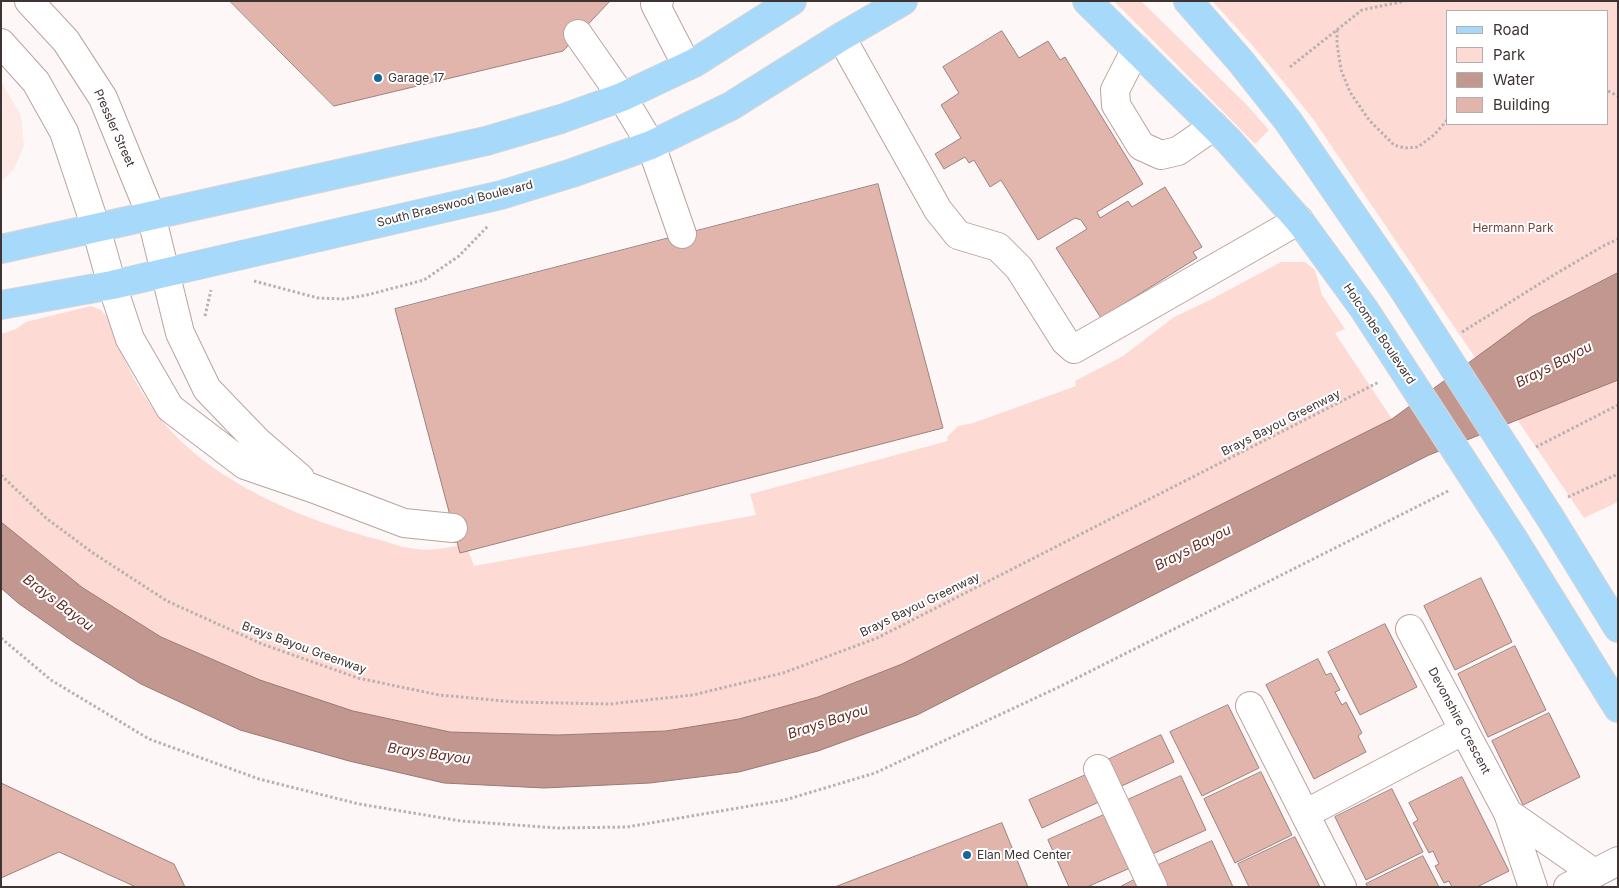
<!DOCTYPE html>
<style>
body{margin:0}
#map{position:relative;width:1619px;height:888px;overflow:hidden;background:#fdf8f7;font-family:Inter,sans-serif}
canvas{display:block}
.frame{position:absolute;inset:0;border:2px solid #3e3432;pointer-events:none}
.legend{position:absolute;left:1446px;top:10px;width:162px;height:115px;box-sizing:border-box;background:#fff;border:1px solid #b2aead;margin:0;padding:6px 9px;list-style:none;font-size:15px;color:#3e3432}
.legend li{display:flex;align-items:center;gap:10px;height:25px}
.legend b{width:25px;border:1px solid #b2aead}
</style>
<div id="map">
<canvas width="1619" height="888"></canvas>
<div class="frame"></div>
<ul class="legend">
<li><b style="height:6px;background:#a7d9fb"></b>Road</li>
<li><b style="height:14px;background:#fedad4"></b>Park</li>
<li><b style="height:14px;background:#c2978f"></b>Water</li>
<li><b style="height:14px;background:#e1b4ac"></b>Building</li>
</ul>
</div>
<script>
const c = document.querySelector('canvas').getContext('2d');
c.lineJoin = 'round';
function paint(path, color) {
  c.fillStyle = color;
  c.fill(path, 'evenodd');
}
function trace(path, color, width, dash) {
  c.strokeStyle = color;
  c.lineWidth = width;
  c.lineCap = dash ? 'butt' : 'round';
  c.setLineDash(dash || []);
  c.stroke(path);
}
function write(font, color, halo, rows, align = 'center') {
  c.font = font + ' Inter,sans-serif';
  c.lineWidth = 4;
  c.setLineDash([]);
  c.textBaseline = 'middle';
  c.strokeStyle = halo;
  c.fillStyle = color;
  for (const [text, x, y, turn = 0] of rows) {
    c.save();
    c.translate(x, y);
    c.rotate((+turn || 0) * Math.PI / 180);
    c.textAlign = isNaN(turn) ? turn : align;
    if (halo) c.strokeText(text, 0, 0);
    c.fillText(text, 0, 0);
    c.restore();
  }
}
const built = new Path2D(`
 M1,81l20,34 3,31 -10,23 -13,13z`);
const green = new Path2D(`
 M1114,1h27l105,103 23,26 -14,14z
 M1212,1h406v501l-34,16 -271,-399c-32,-41 -65,-80 -101,-118zM1448,11h160v113h-160z
 M1281,262h24l10,8 7,25 23,34 -10,4 57,86 -490,245 -84,33 -79,22 -73,12 -108,4 -108,-3 -97,-21 -93,-31 -99,-43 -77,-49 -83,-66v-188l15,-5 10,-7 65,-16 10,4 6,7c7,11 9,24 14,35 10,23 23,45 38,65 49,63 143,103 218,122 13,4 27,9 40,10 16,2 34,-2 49,-5l8,22 282,-51 -6,-21 198,-53 -1,-4 11,-11 15,-3 103,-37 -1,-5 48,-25 51,-39 34,-16z`);
const water = new Path2D(`
 M1618,273v107l-189,75 -512,260 -99,36 -79,21 -89,11 -106,5 -100,-5 -95,-22 -109,-31 -99,-46 -66,-41 -57,-40 -17,-15v-66l82,66 78,49 99,43 93,31 97,21 108,3 108,-4 73,-12 79,-22 84,-33 490,-245 139,-102z`);
const building = new Path2D(`
 M230,1h380l-47,50 -229,55z
 M1002,31l17,27 29,-17 12,19 5,-3 78,127 -46,28 3,6 28,-17 4,6 33,-20 37,60 -9,5 4,6 -96,60 -45,-70 31,-19 -6,-9 -6,-2 -37,22 -37,-60 -11,7 -16,-27 -5,3 -4,-6 -21,12 -9,-15 26,-16 -20,-33 18,-12 -16,-26z
 M878,184l65,244 -483,125 -65,-244z
 M1481,578l31,64 -57,28 -31,-64z
 M1385,624l32,63 -57,28 -32,-63z
 M1515,646l31,64 -58,27 -30,-63z
 M1318,659l8,16 5,-2 9,17 -5,2 7,13 4,-3 16,31 -4,3 8,16 -52,27 -48,-94z
 M1228,705l31,63 -57,28 -32,-64z
 M1549,713l31,64 -57,28 -31,-64z
 M1161,735l13,27 -59,27 -12,-27z
 M1261,772l31,63 -57,28 -31,-64z
 M1088,774l13,27 -59,27 -13,-28z
 M1181,776l25,54 -58,26 -25,-54z
 M1462,777l47,94 -32,16h-25l-3,-6 -5,2 -9,-17 4,-2 -6,-13 -4,2 -16,-30 5,-3 -9,-17z
 M1,783l173,81 11,23h-49l-77,-35 -58,26z
 M1392,789l31,63 -57,28 -31,-63z
 M1106,814l24,54 -43,19h-18l-21,-47z
 M1002,823l26,64h-193z
 M1295,837l25,50h-71l-11,-23z
 M1212,841l21,46h-70l-9,-20z
 M1423,856l16,31h-71l-2,-3z
 M1134,880l3,7h-17z`);
const path = new Path2D(`
 M1337,30v14l4,26 9,22 19,28 25,25 11,3 13,-1 16,-12 14,-16
 M1290,67l72,-57 43,-9
 M1608,91l10,5
 M254,281l64,17 26,1 23,-4 57,-15 35,-24 29,-30
 M205,316l6,-26
 M1462,332l95,-59 48,-28 13,-6
 M1536,447l82,-42
 M1,475l45,43 47,35 74,48 95,43 96,34 81,17 76,7 95,2 83,-9 90,-22 94,-35 502,-256
 M1568,497l50,-23
 M1,638l50,42 98,59 110,40 100,25 102,17 96,7 70,-1 158,-27 90,-27 186,-87 389,-196`);
const minor = new Path2D(`
 M29,1l37,40 37,57 48,117 29,118 27,56 51,53 42,36
 M659,1l-4,3 32,62
 M578,34l44,63 29,48 31,89
 M841,37l97,173 20,25 40,12 21,21 46,73 9,8 225,-129
 M1,43l35,39 28,50 32,96 16,57 18,54 40,69 75,57 67,23 92,35 49,5
 M1136,49l-21,41 1,15 25,41 20,9 17,-4 36,-25
 M1410,629l98,184 25,74
 M1250,706l92,181
 M1098,769l55,118
 M1508,813l86,60
 M1305,814l159,-84
 M1568,887l50,-26`);
const major = new Path2D(`
 M1087,1l142,140 73,83 62,85
 M1188,1l54,62 46,58 114,166
 M1,249l485,-108 75,-22 61,-22 72,-34 98,-62
 M1,305l111,-20 389,-90 71,-22 79,-28 80,-39 110,-69 62,-36
 M1551,519l67,109
 M1514,540l104,168`);
const majorBridge = new Path2D(`
 M1402,287l149,232
 M1364,309l150,231`);
const markers = [
 [378,78,5,"#14699a"],
 [967,855,5,"#14699a"]
];
const poiNames = [
 ["Garage 17",388,78],
 ["Elan Med Center",977,855]
];
const streetNames = [
 ["Pressler Street",114,128,66],
 ["South Braeswood Boulevard",455,204,-14],
 ["Holcombe Boulevard",1379,334,56],
 ["Brays Bayou Greenway",1281,423,-27],
 ["Brays Bayou Greenway",920,605,-26],
 ["Brays Bayou Greenway",304,648,20],
 ["Devonshire Crescent",1459,721,62]
];
const parkNames = [
 ["Hermann Park",1513,228]
];
const waterNames = [
 ["Brays Bayou",1554,365,-27],
 ["Brays Bayou",1193,548,-27],
 ["Brays Bayou",58,603,37],
 ["Brays Bayou",828,722,-18],
 ["Brays Bayou",429,754,8]
];
paint(built, '#fde9e5');
paint(green, '#fedad4');
paint(water, '#c2978f');
trace(water, '#9a7973', 1);
paint(building, '#e1b4ac');
trace(building, '#9a837f', 1);
trace(minor, '#baa39f', 30);
trace(major, '#d8d6d6', 30);
trace(path, '#b8b1b0', 3, [2.5, 2.5]);
trace(minor, '#fff', 28);
trace(major, '#a7d9fb', 28);
trace(majorBridge, '#d8d6d6', 30, []);
trace(majorBridge, '#a7d9fb', 28);
for (const [x, y, r, color] of markers) {
  const dot = new Path2D();
  dot.arc(x, y, r, 0, 2 * Math.PI);
  c.fillStyle = color;
  c.fill(dot);
  trace(dot, '#fff', 2);
}
write('12px', '#3e3432', '#fff', poiNames, 'left');
write('12px', '#3e3432', '#fff', streetNames);
write('12px', '#793e35', '#fff', parkNames);
write('italic 14px', '#662d24', '#fff', waterNames);
</script>
